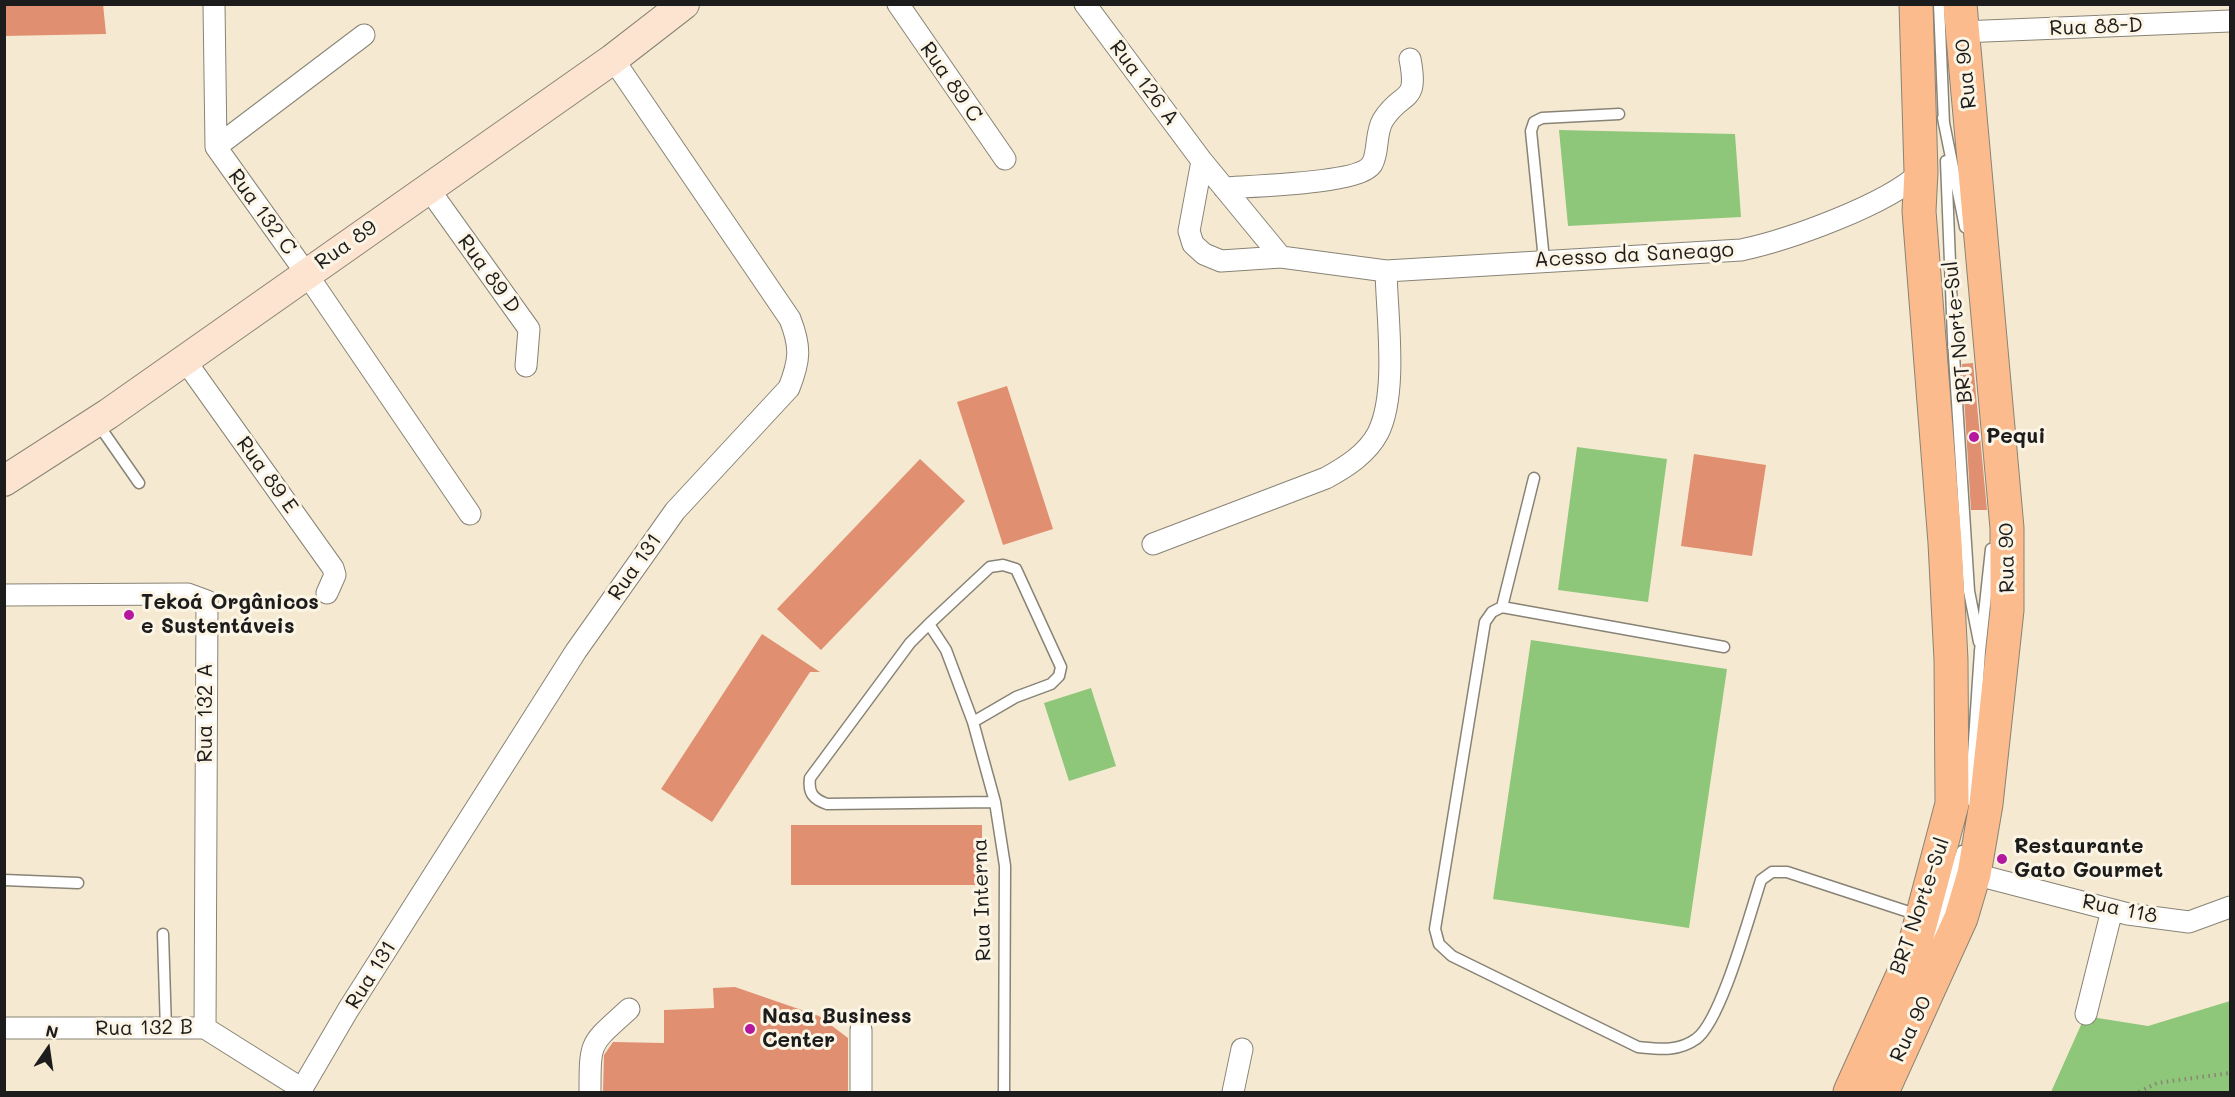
<!DOCTYPE html>
<meta charset="utf-8">
<style>
body{margin:0}
#map{position:relative;width:2235px;height:1097px;overflow:hidden;background:#f5ead1;font-family:Mali,sans-serif}
canvas{display:block}
.frame{position:absolute;inset:0;border:6px solid #1c1c1c;pointer-events:none}
.north{position:absolute;left:18px;top:1019px;width:60px;height:60px;-webkit-text-stroke:4px #fcf5e5;paint-order:stroke;rotate:13deg;font-size:16px;font-weight:700;line-height:24px;text-align:center;color:#1c1c1c}
.north::after{content:'';display:block;margin:auto;width:21px;height:27px;background:#1c1c1c;clip-path:polygon(50% 0,100% 100%,50% 72%,0 100%)}
</style>
<div id="map">
<canvas width="2235" height="1097"></canvas>
<div class="frame"></div>
<div class="north">N</div>
</div>
<script>
const c = document.querySelector('canvas').getContext('2d');
c.lineJoin = 'round';
function paint(path, color) {
  c.fillStyle = color;
  c.fill(path, 'evenodd');
}
function trace(path, color, width, dash) {
  c.strokeStyle = color;
  c.lineWidth = width;
  c.lineCap = dash ? 'butt' : 'round';
  c.setLineDash(dash || []);
  c.stroke(path);
}
function write(font, color, halo, rows, align = 'center') {
  c.font = font + ' Mali,sans-serif';
  c.lineWidth = 6;
  c.setLineDash([]);
  c.textBaseline = 'middle';
  c.strokeStyle = halo;
  c.fillStyle = color;
  for (const [text, x, y, turn = 0] of rows) {
    c.save();
    c.translate(x, y);
    c.rotate((+turn || 0) * Math.PI / 180);
    c.textAlign = isNaN(turn) ? turn : align;
    if (halo) c.strokeText(text, 0, 0);
    c.fillText(text, 0, 0);
    c.restore();
  }
}
const green = new Path2D(`
 M1559,130l176,4 6,83 -173,9z
 M1577,447l90,12 -19,143 -90,-12z
 M1531,640l196,29 -38,259 -196,-29z
 M1091,688l25,78 -47,15 -25,-78z
 M2230,1001v91h-179l34,-76 63,10z`);
const building = new Path2D(`
 M5,4h98l3,30 -102,2z
 M1973,363l14,147h-16l-9,-146z
 M1007,386l46,143 -50,16 -46,-143z
 M1694,454l72,11 -14,91 -71,-10z
 M920,459l45,42 -144,149 -44,-41z
 M762,634l58,38h-10l-98,150 -51,-33z
 M791,825h191v60h-191z
 M735,987l84,29 29,22v54h-245l1,-37 9,-13 51,1v-33l50,-2 -1,-20z`);
const path = new Path2D(`
 M2139,1092l18,-9 73,-10`);
const lane = new Path2D(`
 M1939,4l5,120
 M1943,118l22,109
 M1946,161l7,178 16,252 10,51
 M1544,260l-13,-129 3,-9 8,-4 77,-4
 M98,424l41,59
 M1534,478l-32,129 -10,5 -7,10 -50,307 4,15 13,12 186,91c21,2 40,5 58,-8 25,-17 54,-126 65,-159l11,-8h15l125,41
 M1502,607l222,40
 M929,624l61,-57 13,-2 13,4 45,98 -2,9 -8,8 -35,13 -43,25
 M1970,800l10,-149 11,-102
 M995,802l-168,2c-14,-5 -19,-11 -17,-26l100,-135 19,-19 17,26 27,72 22,80 10,64 -1,226
 M4,880l74,3
 M163,934l3,96
 M1931,944l31,-93`);
const street = new Path2D(`
 M214,4l2,143 90,126 164,241
 M898,4l107,155
 M1085,4l117,157 79,96
 M1961,32l269,-11
 M216,147l148,-112
 M1202,161l-13,70 4,13 11,10 17,7 60,-4 105,14 355,-21c47,-10 146,-45 180,-78
 M428,188l101,141 -3,37
 M1224,188c25,-2 136,-4 148,-24 7,-12 3,-31 11,-44 19,-31 36,-14 27,-61
 M184,359l149,209 2,7 -8,18
 M1153,544l173,-66c20,-11 41,-24 52,-45 20,-40 9,-116 8,-162
 M4,595l184,-1 19,7 -2,427
 M1974,874l154,40 61,8 41,-15
 M2086,1014l26,-104
 M4,1028h201l97,61
 M300,1092l48,-82 228,-359 99,-140 114,-123c11,-28 12,-41 1,-69l-177,-260
 M590,1092c0,-53 0,-47 39,-83
 M861,1092v-62
 M1233,1092l9,-43`);
const secondary = new Path2D(`
 M4,481l104,-67 505,-355 71,-55`);
const primary = new Path2D(`
 M1850,1092l62,-137 40,-151 -1,-144 -6,-117 -26,-332 2,-39 -5,-168
 M1882,1092l79,-174 13,-44 12,-70 21,-194v-82l-47,-524`);
const markers = [
 [1974,437,6,"#b5179e"],
 [129,615,6,"#b5179e"],
 [2002,859,6,"#b5179e"],
 [750,1029,6,"#b5179e"]
];
const streetNames = [
 ["Rua 88-D",2096,27,-2],
 ["Rua 90",1966,74,-96],
 ["Rua 89 C",951,82,55],
 ["Rua 126 A",1144,83,53],
 ["Rua 132 C",262,212,54],
 ["Rua 89",346,245,-35],
 ["Acesso da Saneago",1634,255,-3],
 ["Rua 89 D",489,274,54],
 ["BRT Norte-Sul",1958,332,-96],
 ["Rua 89 E",267,475,54],
 ["Rua 90",2007,558,-91],
 ["Rua 131",635,567,-55],
 ["Rua 132 A",206,713,-90],
 ["Rua Interna",982,900,-92],
 ["BRT Norte-Sul",1920,906,-71],
 ["Rua 118",2120,909,12],
 ["Rua 131",371,975,-58],
 ["Rua 132 B",144,1028,-1],
 ["Rua 90",1911,1029,-65]
];
const poiNames = [
 ["Pequi",1986,437],
 ["Tekoá Orgânicos",141,603],
 ["e Sustentáveis",141,627],
 ["Restaurante",2014,847],
 ["Gato Gourmet",2014,871],
 ["Nasa Business",762,1017],
 ["Center",762,1041]
];
paint(green, '#8fc77a');
paint(building, '#e18f71');
trace(lane, '#888376', 13);
trace(street, '#888376', 23);
trace(secondary, '#888376', 32);
trace(primary, '#888376', 35);
trace(path, '#888376', 4, [1.5, 4.5]);
trace(lane, '#fff', 10);
trace(street, '#fff', 21);
trace(secondary, '#fde4d1', 30);
trace(primary, '#fbbb8c', 33);
for (const [x, y, r, color] of markers) {
  const dot = new Path2D();
  dot.arc(x, y, r, 0, 2 * Math.PI);
  c.fillStyle = color;
  c.fill(dot);
  trace(dot, '#fcf5e5', 2);
}
write('21px', '#1c1c1c', '#fcf5e5', streetNames);
write('bold 21px', '#1c1c1c', '#fcf5e5', poiNames, 'left');
</script>
